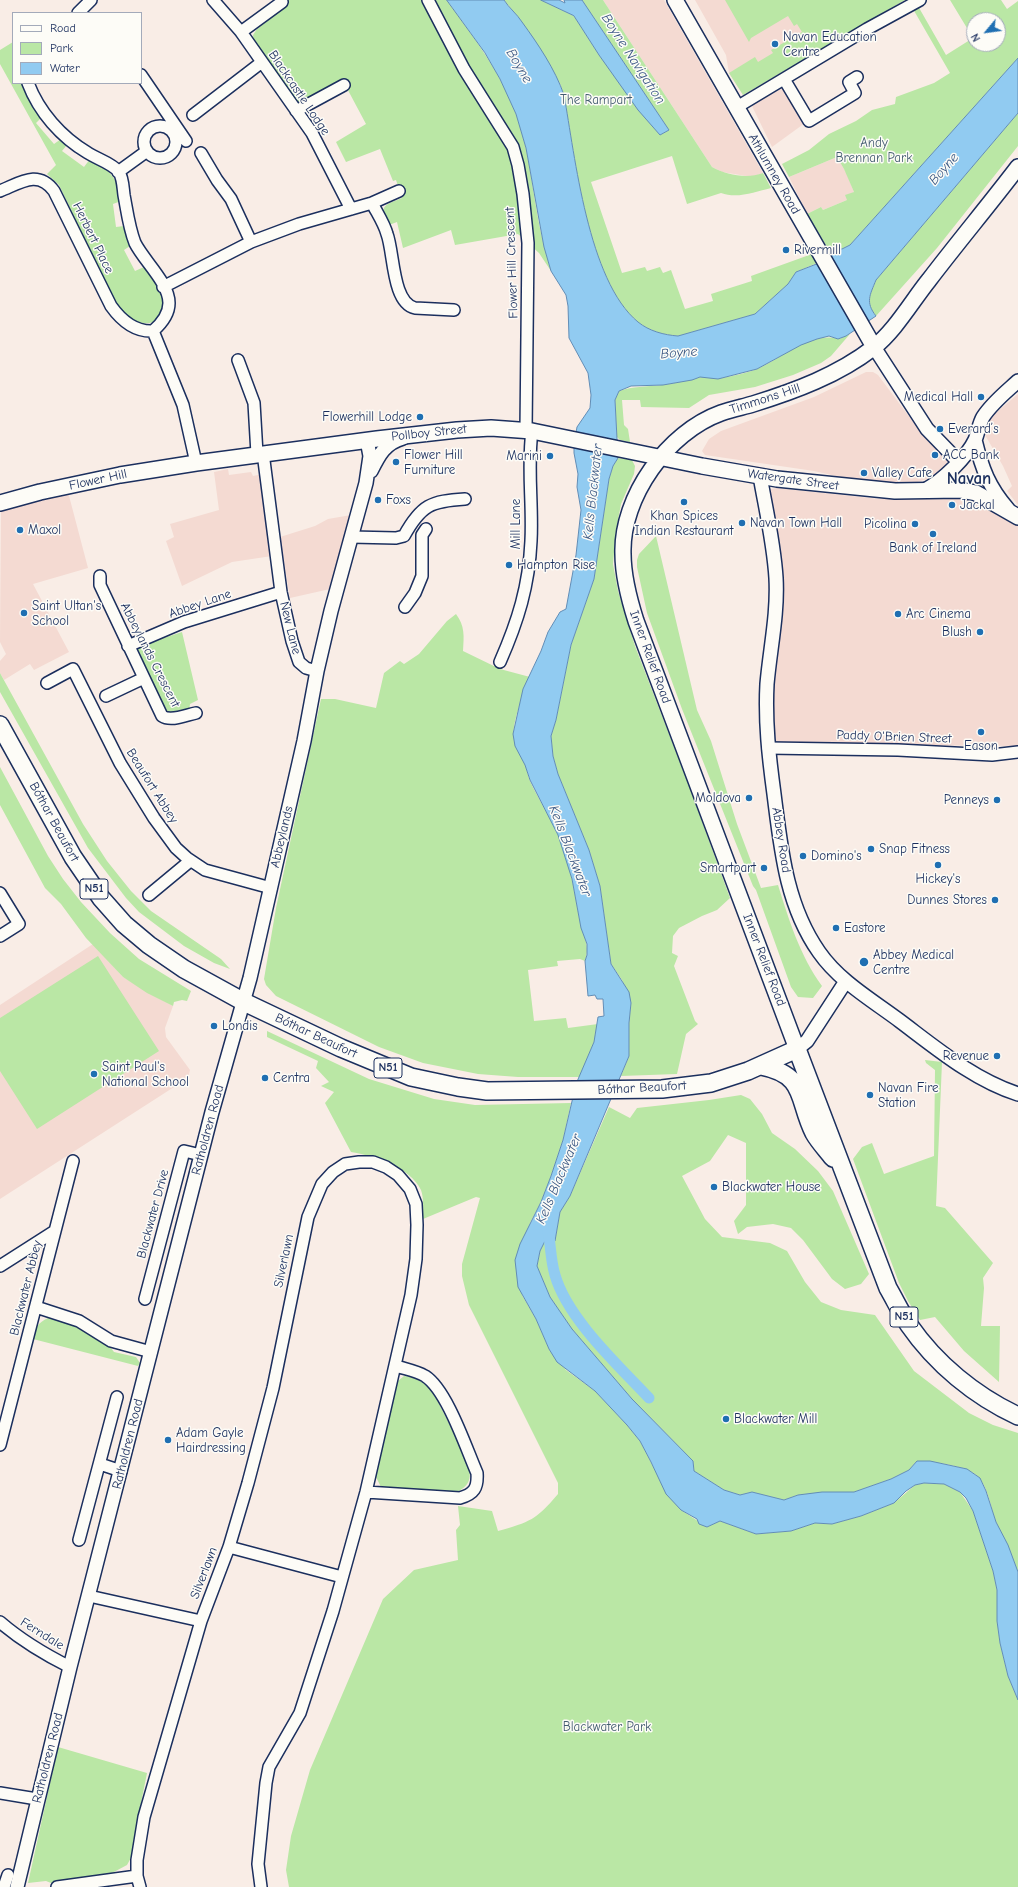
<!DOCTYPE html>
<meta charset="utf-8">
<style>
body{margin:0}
#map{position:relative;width:1018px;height:1887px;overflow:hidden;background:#f9ede6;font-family:"Comic Neue",sans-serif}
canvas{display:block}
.legend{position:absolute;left:12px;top:12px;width:130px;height:72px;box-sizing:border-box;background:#fdfcf7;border:1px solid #a3aaba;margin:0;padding:5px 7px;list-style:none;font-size:12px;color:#1b2f5e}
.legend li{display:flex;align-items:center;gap:8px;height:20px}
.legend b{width:20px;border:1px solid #a3aaba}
.north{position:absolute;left:966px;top:12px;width:40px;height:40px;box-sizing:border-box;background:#fdfcf7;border:1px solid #a3aaba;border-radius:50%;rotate:241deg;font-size:11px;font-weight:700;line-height:16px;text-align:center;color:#1b2f5e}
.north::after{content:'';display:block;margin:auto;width:14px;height:18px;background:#1f6fb2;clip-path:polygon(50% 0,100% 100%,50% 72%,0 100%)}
</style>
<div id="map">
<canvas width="1018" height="1887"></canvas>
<ul class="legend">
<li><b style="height:5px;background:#fdfcf7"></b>Road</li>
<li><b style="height:11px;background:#bae7a5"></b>Park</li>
<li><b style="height:11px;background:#91cbf1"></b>Water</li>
</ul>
<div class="north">N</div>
</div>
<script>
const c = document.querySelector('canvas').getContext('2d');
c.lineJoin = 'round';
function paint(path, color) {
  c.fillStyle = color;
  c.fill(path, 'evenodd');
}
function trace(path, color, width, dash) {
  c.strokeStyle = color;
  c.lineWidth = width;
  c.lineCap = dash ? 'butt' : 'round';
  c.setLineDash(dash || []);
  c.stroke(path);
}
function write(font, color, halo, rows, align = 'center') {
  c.font = font + ' "Comic Neue",sans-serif';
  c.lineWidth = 3;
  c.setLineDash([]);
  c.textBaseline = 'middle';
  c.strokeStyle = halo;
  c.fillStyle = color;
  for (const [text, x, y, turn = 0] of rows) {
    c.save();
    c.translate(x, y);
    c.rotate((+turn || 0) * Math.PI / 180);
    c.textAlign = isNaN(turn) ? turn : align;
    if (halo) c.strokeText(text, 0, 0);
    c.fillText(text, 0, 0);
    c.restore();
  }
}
const built = new Path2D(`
 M603,0h61l99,173 -11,4 -30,-5 -10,-5z
 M695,0h136l19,32 -107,63 -14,-22 -3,-18z
 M783,88l22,35 -33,24 -21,-43z
 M837,157l9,15 8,20 -7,8 -24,10 -2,-3 -14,7 -18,-37z
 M866,372h7l5,3 45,60 22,21 3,6 -17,16 -28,8 -32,-2 -57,-13 -109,-16 -3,-4 7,-12 12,-8 93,-34z
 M1018,394v111l-11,-14 5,-5 -9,-20 -18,-31 6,-18z
 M228,469l1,6 22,-3 2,4 10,-2 9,82 -40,6 -50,24 -16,-45 8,-4 -4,-13 49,-14 -5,-38z
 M776,488l104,11 86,-1 17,7 35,21v220l-241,-2 -5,-4 -4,-247 3,-4z
 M68,492l20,76 -55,16 36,68 -35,18 -4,-6 -26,16 -4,-7v-12l6,-7 -6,-12 1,-134z
 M351,515l-17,74h-4l-40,9 -10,-61 35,-11 13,-7z
 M93,944l30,33 50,29 -8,22 1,9 24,33 -2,8 -188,121v-194z`);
const green = new Path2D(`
 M280,0h167c26,37 54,72 69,114 12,32 15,65 21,98 3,20 9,40 14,59l-12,-18 -21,-19 -63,11 -4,-15 -48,18 -6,-26 -8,3c-11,-19 -5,-20 13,-27l-6,-18 -3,1 -13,-32 -34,13 -10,-20 30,-18 -24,-45 -43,25 -3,-2 -42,-58 -1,-9 4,-6 28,-22z
 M504,0h37l33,16 25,39 61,80 9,-5 -87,-130h21l109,167c15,8 35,12 51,6l8,15c-16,4 -34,11 -50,5l-34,11 -15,-48 -81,26 31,91 23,-6 2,4 13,-4 3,6 8,-3 14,39 28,-8 -2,-7 41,-13 -1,-5 61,-22 5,9 -21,9 -8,12 -33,30 -77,22c-14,-1 -29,-5 -40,-14 -50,-41 -63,-165 -74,-227l-4,-11 -39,-63z
 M725,0h180l-162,95 -14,-22 26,-16 3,5 15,-9 -2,-3 31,-18 -5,-8 -3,2 -6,-10 -37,22 -2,4z
 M950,0h51l6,9 11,-8v57l-168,187 -8,4h-9l-3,3 -23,-38 14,-7 2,3 24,-10 -2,-5 9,-3 -10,-23 -7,-12 -48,20 -7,-13 27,-14 20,-16 27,-13 16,-11 23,-6 1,-7 38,-14 16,-10 -37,-64 5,-3 28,49 27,-17zM974,20h24v24h-24z
 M13,42v41h9l10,20 10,14 -6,6 18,21 7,-5 6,6 -5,6 22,16 6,-8c21,12 27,18 31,42l-8,3 3,23 8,-1 6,20 -6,4 11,21 9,-4c7,8 21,27 20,38 -2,22 -23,22 -37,11 -6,-5 -10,-11 -14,-17l-54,-114 -12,-11 9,-9 -56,-101v-14z
 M1018,113v33l-81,102 -61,68c-11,-13 -6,-21 0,-36z
 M850,334l-19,22 -10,7 -28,12 -38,12 -46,8 -20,13 -48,-1 -1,-7h-18l2,25 4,4 2,13 -10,-2 -3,-3 -2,-37 4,-9c14,-5 27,-4 42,-6 13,-1 26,-5 39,-8 6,-1 12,2 18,1 9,0 31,-6 39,-9 26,-11 52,-38 82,-30z
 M618,458l14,2 3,6 -1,8 -13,30 -5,27 -3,33 5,27 17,55 54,140 41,112 -13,12 -15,6 -23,12 -6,8 -1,17 6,3 -4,10 21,55 3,3 -12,10 -9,40 -56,2 8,-20v-33l2,-20 -9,-23 -11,-16 -11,-78 -11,-36 -31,-76 -5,-18 -2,-20 5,-16 15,-75 23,-66 15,-100 4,-13z
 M656,536l41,174 14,31 26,83 24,64 17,-3c11,35 22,71 44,101l-9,12 -15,-1 -7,-10 -35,-97 -3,-4 -71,-177 -35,-96 -10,-46v-7l2,-6z
 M456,614c9,12 8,22 7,37l37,18 30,8c-5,13 -18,45 -16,58 1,12 8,21 12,31 1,5 2,10 4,15 8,18 20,35 28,54 12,26 16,54 21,82 3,16 12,28 6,44l-5,-2 -23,2 1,5 -30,4 6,51 32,-3 2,10 30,-4 -4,18 -14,35h-62l-40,-3 -55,-11 -44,-16 -103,-51 -10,-11 -2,-6 12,-71 45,-209h14l41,9 8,-35 16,-12 4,3 15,-10 28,-33z
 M182,632l16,68 -8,4 -1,7 -20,3 -3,-2 -25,-50 -4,-12 2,-4z
 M0,673l83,151 24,37 24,30 20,20 70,48 9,10 -16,-6 -30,-17 -45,-34 -13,-14 -38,-50 -88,-156z
 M0,767l48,89 15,23 18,23 29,31 29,26 52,32 -4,10 -5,-1 -8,2 -1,4 -26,-13 -24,-16 -37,-39 -25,-34 -16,-16 -45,-83z
 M98,956l61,95 -122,78 -37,-58v-53z
 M267,1031l102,48 65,20 41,6 96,-2 -8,37 -12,36 -10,26 -11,21 -8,72 14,24 13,30 17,21 29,21 32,34 13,16 21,41 20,28 26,17 13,-6 36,13 35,-3 24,-8 17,1 29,-8 33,-13 21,-18 9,-2 20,1 16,8 13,19 20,60 4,19v31l3,22 8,33 10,24v187h-729l-3,-17 5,-34 19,-66 73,-171 31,-29 44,-10 -2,-30 4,-5 -2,-19 34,5 6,20c32,-9 38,-11 60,-37v-11l-89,-178 -7,-29v-12l18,-66 -4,-1 -53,22c0,-8 1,-21 -2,-29 -11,-23 -47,-34 -70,-38l-26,-49 9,-11 -13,-6 8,-4 -13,-14 2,-7 -51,-24z
 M925,1060l17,2 -6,144 9,2 48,55 -10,15 1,10 -3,38h19l-1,56 -35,-31 -29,-34 -15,3 -12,-19 -9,-18 -46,-124 9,-12 10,-4 12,31 50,-18 1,-86 -9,-7z
 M741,1095l9,4 12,15 10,19 23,16 23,22 15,20 36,83 -8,10 -16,5 -13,-10 -29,-39 -12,-12 -18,-4 -26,3 -9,7 -4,-13 12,-16v-62l-18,-8 -18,26 -28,15 23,43 17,18 48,6 17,8 18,31 16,20 20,8 34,5 39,56 55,42 24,12 25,8v139c-6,-17 -15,-33 -22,-50 -5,-13 -7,-31 -16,-43 -10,-14 -46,-17 -63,-18l-8,9 -18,9 -37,13 -56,3 -14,5 -32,-8 -12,3 -16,-5 -30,-19 -1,-10 -61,-62 -60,-70 -22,-32 -13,-31 3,-15 5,-10h10l5,-29 10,-16 39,-89 21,11 7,-10 72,-8z
 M48,1318c19,1 56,18 66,34l22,5 4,6 -2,3 -105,-27c2,-12 5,-16 15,-21z
 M404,1376c11,1 20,6 28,14l34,67c6,17 7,29 -12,36l-68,-3 -5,-3 -6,-12 19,-87 4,-7z
 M58,1747l89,26 -14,70v11l-6,11 -15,8 -56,12 -10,-4 -18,2z`);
const water = new Path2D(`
 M447,0h57c5,8 13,14 18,22 16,22 33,47 42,73 11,61 24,186 74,227 11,9 26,13 40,14l77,-22 33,-30 8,-12 23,-9 14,-14h9l8,-4 168,-187v55l-142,167c-6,15 -11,22 0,36l-30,20 -8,3 -9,-3 -12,3 -16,6 -44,24 -39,10 -18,-2 -8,3 -29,5 -32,1 -12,5 -4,9 3,58 -5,8 -4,13 -15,100 -23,66 -15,75 -5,16 2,20 5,18 31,76 11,36 11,78 18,28 2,11 -2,20v33l-59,140 -10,16 -5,29h-10l-5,10 -3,15 13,31 22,32 60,70 61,62 1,10 30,19 16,5 12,-3 32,8 14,-5 24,-3h32l37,-13 18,-9 8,-9h13l37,8 13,9 6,13 10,31 12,23 10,27v128l-10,-24 -8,-33 -3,-22v-31l-4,-19 -20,-60 -7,-13 -6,-6 -16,-8 -20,-1 -9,2 -9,6 -12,12 -33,13 -29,8 -17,-1 -24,8 -35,3 -36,-13 -13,6 -8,-3 -2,-5 -16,-9 -15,-16 -15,-32 -11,-21 -13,-16 -32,-34 -38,-29 -8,-13 -13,-30 -18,-32 -3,-27 5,-16 21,-42 10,-26 12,-36 13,-56 18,-42 4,-25 6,-1 -1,-17h-6l-2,-4 -7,1 -3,-35 2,-6v-11l-6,-16 -9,-49 -14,-44 -28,-55 -5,-15 -10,-19 -2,-12 10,-45 18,-38 7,-19 12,-20 6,-3 10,-54 5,-45 -4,-23 1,-13 -4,-21v-9l3,-17 13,-19 1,-13 -3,-22 -19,-35 -1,-32 -2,-11 -15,-24 -7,-24 -18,-99 -10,-34 -16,-35 -15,-26z
 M541,0h18l6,3 -1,-3h18l87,130 -9,5 -22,-25 -39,-55 -25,-39z`);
const canal = new Path2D(`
 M547,1226c4,16 3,33 8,49 12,43 63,90 94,123`);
const minor = new Path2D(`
 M213,0l28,32 71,101 39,76
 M428,0l36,69 49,78 5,18 5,29 5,49 -2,187
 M78,13l13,-13
 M241,32l41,-30
 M141,75l45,66
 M784,79l25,42 46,-28 -6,-11 8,-5
 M28,83c11,29 33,54 60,70 9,6 24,10 31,19 4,6 4,16 5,23 3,16 5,33 11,48 9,18 34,40 34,60 0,11 -8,21 -16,28
 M737,107l130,-78 53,-29
 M296,111l48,-26
 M193,115l69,-53
 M144 142a16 16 0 1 1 32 0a16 16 0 1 1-32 0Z
 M201,153l16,27 14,19 20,43
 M118,172l29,-21
 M0,191c20,-8 38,-22 54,0l57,115c10,14 23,26 42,25
 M372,203c5,10 12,20 15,31 7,18 5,69 28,74l39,2
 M163,287l88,-45 48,-18 73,-21 27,-12
 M153,331l30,74 13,58
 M238,360l16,43 3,51
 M263,453l18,139 11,49 7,21 7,6 11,3
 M351,537l45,1 8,-2c17,-31 27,-35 61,-37
 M100,576v9l62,131c9,6 24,-1 34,-3
 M405,607l10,-14 7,-17v-41l4,-6
 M128,646l56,-24 97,-30
 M500,662c18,-41 29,-76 31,-121 2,-37 -4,-74 1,-110
 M47,683l26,-14 47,94 34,55 22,30 11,10 18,12 66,18
 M106,696l38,-18
 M768,748l130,2 94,5 26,-3
 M0,893l19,31 -19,12
 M149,895l41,-34
 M0,1266l55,-35
 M145,1299l39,-148 17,4
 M36,1307l43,14 32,20 40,11
 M0,1445l73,-284
 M100,1464l21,7
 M366,1492l94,6c14,-4 18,-10 17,-25 -11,-25 -30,-83 -52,-97 -9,-5 -20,-7 -29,-10
 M79,1540l38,-143
 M229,1547l113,30
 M89,1596l112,25
 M0,1622c22,19 44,32 70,45
 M0,1793l37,6
 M4,1887l4,-12
 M57,1887l80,-11
 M140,1887l-3,-11v-16l7,-43 57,-196 28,-74 19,-64 25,-95 35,-171 14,-33 11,-12 12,-8 14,-2h14l13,5 12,8 12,14 6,15 1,21 -1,34 -5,36 -45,197 -33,119 -33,102 -31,54 -3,16 -8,81 3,23`);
const tertiary = new Path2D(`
 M874,347l53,82 31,32
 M975,440c7,29 14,47 33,69
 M371,471c8,-16 14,-28 32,-33
 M760,476c6,34 14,68 16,102 2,36 -6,71 -9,106 -2,38 2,73 7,110 7,55 12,111 45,158 20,29 53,48 81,69 36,27 74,59 118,73
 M925,490c17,-9 42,-33 50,-50 3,-7 4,-16 8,-23 9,-14 23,-25 35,-36
 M797,1049l10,-8 39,-60
 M17,1887l53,-220 142,-555 38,-134 54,-237 13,-70 14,-60 35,-128 4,-27 -3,-16`);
const secondary = new Path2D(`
 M675,0l199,347
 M0,503l40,-11 80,-17 76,-12 181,-24 80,-9 34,-2 41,3 170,35 75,13 118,12 65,-1 16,3 42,24
 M797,1049l-161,-428c-7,-22 -13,-44 -13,-67 -2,-57 45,-122 98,-141 11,-4 22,-6 32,-9 42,-13 85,-29 120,-56 22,-17 39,-47 56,-68 29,-38 60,-75 89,-113`);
const primary = new Path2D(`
 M0,725l73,132 28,41 23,26 25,21 35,24 60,33 97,46 70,29 47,10 29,4 175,-2 49,-6 37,-12 49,-22 91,239c7,12 13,25 21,37 27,39 66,71 109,91
 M761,1066c46,9 36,33 53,67 5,9 13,17 19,25`);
const markers = [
 [775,44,4,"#1f6fb2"],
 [786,250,4,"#1f6fb2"],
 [981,397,4,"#1f6fb2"],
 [420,417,4,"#1f6fb2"],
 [940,429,4,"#1f6fb2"],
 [935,455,4,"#1f6fb2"],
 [550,456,4,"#1f6fb2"],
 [396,462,4,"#1f6fb2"],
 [864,473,4,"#1f6fb2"],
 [378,500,4,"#1f6fb2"],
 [684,502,4,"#1f6fb2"],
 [952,505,4,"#1f6fb2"],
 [742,523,4,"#1f6fb2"],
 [915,524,4,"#1f6fb2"],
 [20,530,4,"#1f6fb2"],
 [933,534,4,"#1f6fb2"],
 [509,565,4,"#1f6fb2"],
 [24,613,4,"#1f6fb2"],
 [898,614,4,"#1f6fb2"],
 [980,632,4,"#1f6fb2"],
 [981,732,4,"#1f6fb2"],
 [749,798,4,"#1f6fb2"],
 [997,800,4,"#1f6fb2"],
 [871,849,4,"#1f6fb2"],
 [803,856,4,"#1f6fb2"],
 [938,865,4,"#1f6fb2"],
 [764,868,4,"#1f6fb2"],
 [995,900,4,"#1f6fb2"],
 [836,928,4,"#1f6fb2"],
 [864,962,5,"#1f6fb2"],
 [214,1026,4,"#1f6fb2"],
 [997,1056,4,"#1f6fb2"],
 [94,1074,4,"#1f6fb2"],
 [265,1078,4,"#1f6fb2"],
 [870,1095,4,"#1f6fb2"],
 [714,1187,4,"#1f6fb2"],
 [726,1419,4,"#1f6fb2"],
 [168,1440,4,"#1f6fb2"]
];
const shields = [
 [94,889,28],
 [388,1068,28],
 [904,1317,28]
];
const shieldNames = [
 ["N51",94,889],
 ["N51",388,1068],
 ["N51",904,1317]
];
const poiNames = [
 ["Navan Education",783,37],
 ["Centre",783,52],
 ["Rivermill",794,250],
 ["Medical Hall",973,397,"right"],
 ["Flowerhill Lodge",412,417,"right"],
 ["Everard’s",948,429],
 ["Flower Hill",404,455],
 ["Furniture",404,470],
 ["ACC Bank",943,455],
 ["Marini",542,456,"right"],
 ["Valley Cafe",872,473],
 ["Foxs",386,500],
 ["Jackal",960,505],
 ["Khan Spices",684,516,"center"],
 ["Indian Restaurant",684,531,"center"],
 ["Navan Town Hall",750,523],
 ["Picolina",907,524,"right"],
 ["Maxol",28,530],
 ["Bank of Ireland",933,548,"center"],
 ["Hampton Rise",517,565],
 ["Saint Ultan's",32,606],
 ["School",32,621],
 ["Arc Cinema",906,614],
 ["Blush",972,632,"right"],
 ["Eason",981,746,"center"],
 ["Moldova",741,798,"right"],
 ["Penneys",989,800,"right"],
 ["Snap Fitness",879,849],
 ["Domino's",811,856],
 ["Smartpart",756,868,"right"],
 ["Hickey's",938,879,"center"],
 ["Dunnes Stores",987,900,"right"],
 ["Eastore",844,928],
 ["Abbey Medical",873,955],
 ["Centre",873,970],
 ["Londis",222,1026],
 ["Revenue",989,1056,"right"],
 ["Saint Paul's",102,1067],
 ["National School",102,1082],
 ["Centra",273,1078],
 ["Navan Fire",878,1088],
 ["Station",878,1103],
 ["Blackwater House",722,1187],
 ["Blackwater Mill",734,1419],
 ["Adam Gayle",176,1433],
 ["Hairdressing",176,1448]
];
const streetNames = [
 ["Blackcastle Lodge",299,93,56],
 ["Athlumney Road",774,174,60],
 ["Herbert Place",93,238,64],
 ["Flower Hill Crescent",512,263,-92],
 ["Timmons Hill",765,399,-18],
 ["Pollboy Street",429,433,-6],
 ["Flower Hill",98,480,-12],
 ["Watergate Street",793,480,8],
 ["Mill Lane",516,524,-90],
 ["Abbey Lane",200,604,-19],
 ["New Lane",290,628,76],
 ["Abbeylands Crescent",150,655,63],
 ["Inner Relief Road",650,657,70],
 ["Paddy O'Brien Street",894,737,2],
 ["Beaufort Abbey",152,786,58],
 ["Bóthar Beaufort",54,822,61],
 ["Abbeylands",282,837,-77],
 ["Abbey Road",781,840,81],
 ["Inner Relief Road",764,960,69],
 ["Bóthar Beaufort",316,1036,25],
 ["Bóthar Beaufort",642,1088,-3],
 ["Ratholdren Road",208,1130,-75],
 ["Blackwater Drive",153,1214,-75],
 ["Silverlawn",284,1261,-78],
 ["Blackwater Abbey",26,1288,-76],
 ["Ratholdren Road",128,1444,-76],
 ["Silverlawn",204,1573,-69],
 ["Ferndale",42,1634,32],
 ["Ratholdren Road",48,1758,-76]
];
const parkNames = [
 ["The Rampart",596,100],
 ["Andy",874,143],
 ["Brennan Park",874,158],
 ["Blackwater Park",607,1727]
];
const waterNames = [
 ["Boyne Navigation",633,59,57],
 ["Boyne",519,66,59],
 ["Boyne",944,169,-49],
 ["Boyne",679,353,-5],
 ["Kells Blackwater",593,492,-84],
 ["Kells Blackwater",570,851,69],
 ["Kells Blackwater",559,1179,-67]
];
const districtNames = [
 ["Navan",969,479]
];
paint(built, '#f4dad2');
paint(green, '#bae7a5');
paint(water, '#91cbf1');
trace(water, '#628db6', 1);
trace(canal, '#91cbf1', 11);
trace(minor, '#1b2f5e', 14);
trace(tertiary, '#1b2f5e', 16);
trace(secondary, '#1b2f5e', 18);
trace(primary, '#1b2f5e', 20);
trace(minor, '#fdfcf7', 11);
trace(tertiary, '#fdfcf7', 13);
trace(secondary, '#fdfcf7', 15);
trace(primary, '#fdfcf7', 17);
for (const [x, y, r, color] of markers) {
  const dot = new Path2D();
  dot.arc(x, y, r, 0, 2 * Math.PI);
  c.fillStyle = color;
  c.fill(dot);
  trace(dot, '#fdfcf7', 1.5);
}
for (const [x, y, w] of shields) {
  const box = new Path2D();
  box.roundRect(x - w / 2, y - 10, w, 20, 3);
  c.fillStyle = '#fdfcf7';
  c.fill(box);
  trace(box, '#1b2f5e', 1);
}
write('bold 12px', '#1b2f5e', null, shieldNames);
write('13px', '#1b2f5e', '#fdfcf7', poiNames, 'left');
write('13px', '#1b2f5e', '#fdfcf7', streetNames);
write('13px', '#435d70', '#fdfcf7', parkNames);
write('italic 14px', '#385683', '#fdfcf7', waterNames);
write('bold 17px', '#1b2f5e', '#fdfcf7', districtNames);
</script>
